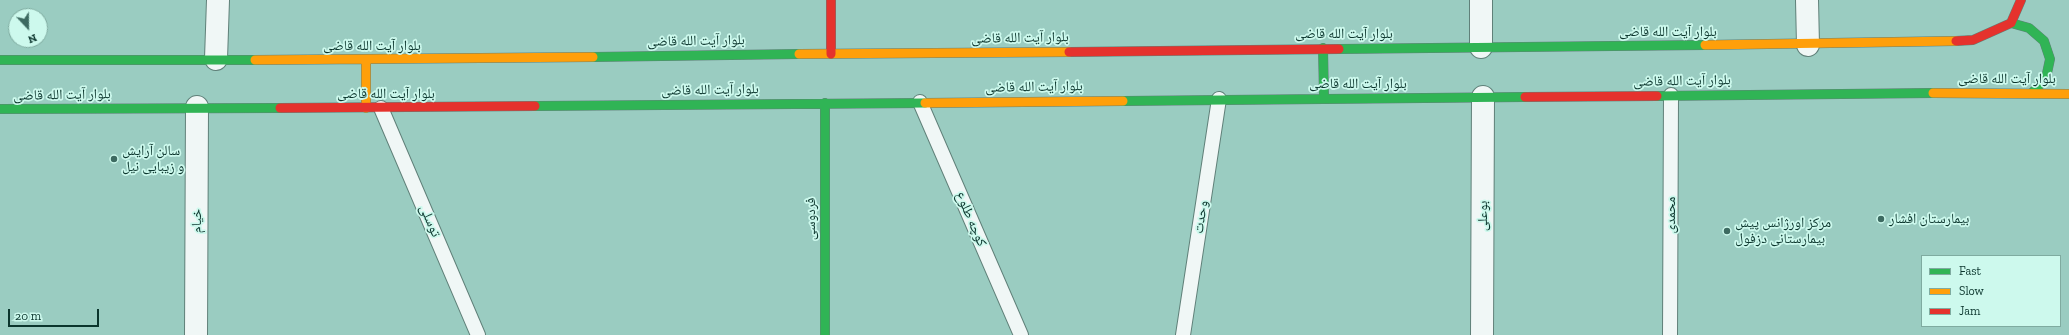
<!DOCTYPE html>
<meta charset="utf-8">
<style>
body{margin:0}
#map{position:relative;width:2069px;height:335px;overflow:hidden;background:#9accc1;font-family:"Zilla Slab",serif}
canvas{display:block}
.legend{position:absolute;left:1921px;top:255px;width:140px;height:72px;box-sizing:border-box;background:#cdf9ed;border:1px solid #7faba0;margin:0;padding:5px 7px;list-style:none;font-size:12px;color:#0b352d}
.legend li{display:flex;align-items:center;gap:8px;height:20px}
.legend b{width:20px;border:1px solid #7faba0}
.north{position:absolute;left:8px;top:8px;width:40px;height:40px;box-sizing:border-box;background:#cdf9ed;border:1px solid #7faba0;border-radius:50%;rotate:158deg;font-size:11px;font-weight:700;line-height:16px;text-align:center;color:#0b352d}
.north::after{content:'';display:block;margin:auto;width:14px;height:18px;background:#3d6a61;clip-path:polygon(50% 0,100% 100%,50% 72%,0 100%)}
.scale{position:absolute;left:8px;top:309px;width:91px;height:18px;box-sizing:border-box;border:2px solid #0b352d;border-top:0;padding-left:5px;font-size:12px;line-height:14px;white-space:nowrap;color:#0b352d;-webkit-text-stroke:3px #cdf9ed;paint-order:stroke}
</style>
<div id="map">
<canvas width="2069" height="335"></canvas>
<ul class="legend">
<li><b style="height:5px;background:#30b455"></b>Fast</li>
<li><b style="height:5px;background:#ff9f0a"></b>Slow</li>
<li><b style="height:5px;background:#e5322d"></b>Jam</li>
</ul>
<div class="north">N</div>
<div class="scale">20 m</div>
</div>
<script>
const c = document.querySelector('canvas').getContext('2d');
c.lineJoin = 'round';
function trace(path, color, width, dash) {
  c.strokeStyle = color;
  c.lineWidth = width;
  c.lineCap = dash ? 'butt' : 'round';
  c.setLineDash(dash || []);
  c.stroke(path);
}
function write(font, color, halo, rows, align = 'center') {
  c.font = font + ' "Zilla Slab","Noto Naskh Arabic",serif';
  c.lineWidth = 3.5;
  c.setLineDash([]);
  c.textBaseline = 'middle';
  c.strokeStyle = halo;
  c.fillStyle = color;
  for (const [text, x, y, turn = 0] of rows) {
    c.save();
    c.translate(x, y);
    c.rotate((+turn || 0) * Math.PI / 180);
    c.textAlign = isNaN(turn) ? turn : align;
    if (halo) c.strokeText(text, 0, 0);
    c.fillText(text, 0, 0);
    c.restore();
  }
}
const lane = new Path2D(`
 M920,102l101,233
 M381,108l97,227
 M1183,335l36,-236
 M1670,335l1,-240`);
const street = new Path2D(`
 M1807,0l1,45
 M1481,47v-47
 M216,59l2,-59
 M196,335l1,-228
 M1482,335l1,-238`);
const fast = new Path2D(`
 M2011,23l18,5 15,13 6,18 -4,19 -13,14
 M1323,48l1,50
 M1339,49l366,-4
 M593,57l206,-3
 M0,60h255
 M1657,96l276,-3
 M1123,101l402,-4
 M825,103v232
 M535,106l390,-3
 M0,109l280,-1`);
const slow = new Path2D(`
 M1705,45l251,-4
 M799,54l270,-2
 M255,60l338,-3
 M366,60v48
 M1933,93l136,1
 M925,103l198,-2`);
const jam = new Path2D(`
 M831,0v54
 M1956,41l17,-1 38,-17 10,-23
 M1069,52l270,-3
 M1525,97l132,-1
 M280,108l255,-2`);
const markers = [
 [114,159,4,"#3d6a61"],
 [1881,219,4,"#3d6a61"],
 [1727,231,4,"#3d6a61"]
];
const streetNames = [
 ["بلوار آیت ‌الله قاضی",1668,32],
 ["بلوار آیت ‌الله قاضی",1344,34],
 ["بلوار آیت ‌الله قاضی",1020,38,-1],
 ["بلوار آیت ‌الله قاضی",696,41,-1],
 ["بلوار آیت ‌الله قاضی",372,46],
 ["بلوار آیت‌ الله قاضی",2007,79],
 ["بلوار آیت‌ الله قاضی",1682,81,-1],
 ["بلوار آیت‌ الله قاضی",1358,84],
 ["بلوار آیت‌ الله قاضی",1034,87,-1],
 ["بلوار آیت‌ الله قاضی",710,90,-1],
 ["بلوار آیت‌ الله قاضی",386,94],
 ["بلوار آیت‌ الله قاضی",62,95,-1],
 ["محمدی",1671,215,-90],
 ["بوعلی",1483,216,-90],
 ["وحدت",1201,217,-81],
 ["فردوسی",811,219,-90],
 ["کوچه طلوع",971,219,67],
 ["خیام",197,221,-90],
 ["توسلی",430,221,67]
];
const poiNames = [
 ["سالن آرایش",122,151],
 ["و زیبایی نیل",122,167],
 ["بیمارستان افشار",1889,219],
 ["مرکز اورژانس پیش",1735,223],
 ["بیمارستانی دزفول",1735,239]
];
trace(lane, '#608079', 16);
trace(street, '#608079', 24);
trace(fast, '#608079', 10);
trace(slow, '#608079', 10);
trace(jam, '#608079', 10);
trace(lane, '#f0f7f6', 14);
trace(street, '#f0f7f6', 22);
trace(fast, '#30b455', 9);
trace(slow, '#ff9f0a', 9);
trace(jam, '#e5322d', 9);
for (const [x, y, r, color] of markers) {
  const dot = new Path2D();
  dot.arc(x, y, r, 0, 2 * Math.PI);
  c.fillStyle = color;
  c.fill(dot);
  trace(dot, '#cdf9ed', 1.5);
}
write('14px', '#0b352d', '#cdf9ed', streetNames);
write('14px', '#0b352d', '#cdf9ed', poiNames, 'left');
</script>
